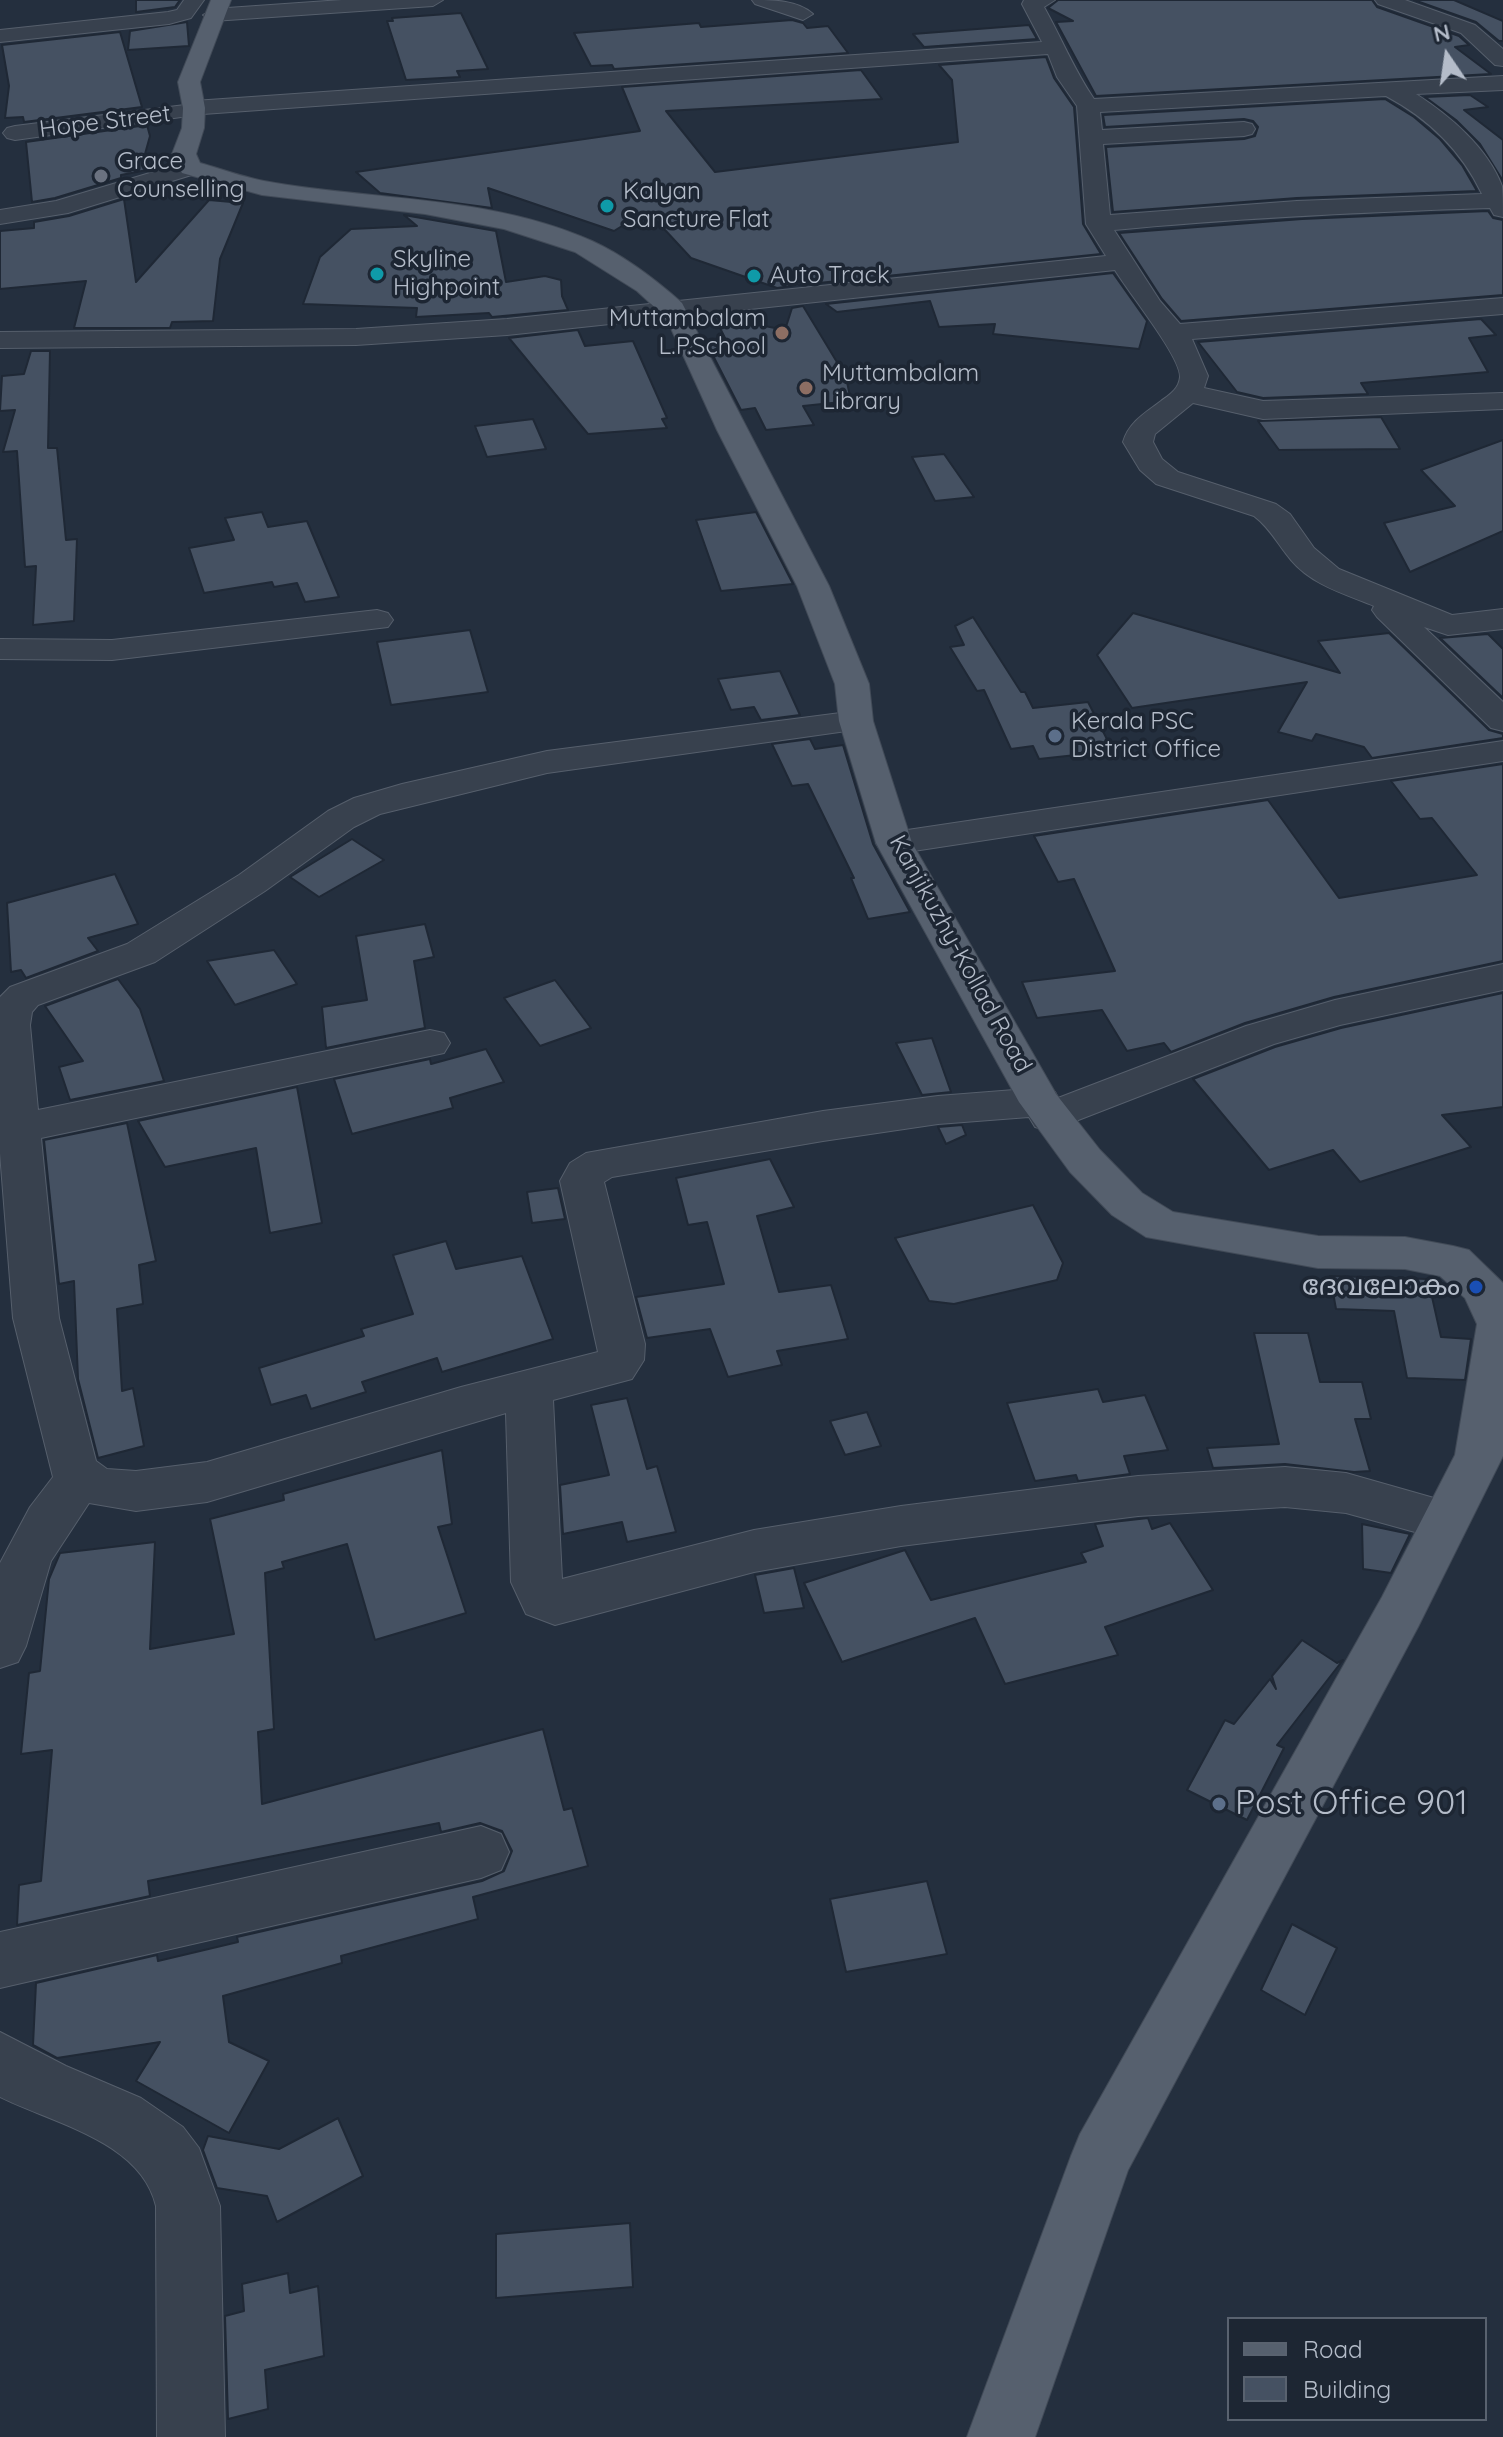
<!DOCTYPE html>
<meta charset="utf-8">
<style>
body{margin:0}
#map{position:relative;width:1503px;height:2437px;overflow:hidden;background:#242f3e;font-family:Quicksand,sans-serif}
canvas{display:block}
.legend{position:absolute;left:1227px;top:2317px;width:260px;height:104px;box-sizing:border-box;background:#1d2633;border:2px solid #59626f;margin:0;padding:10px 14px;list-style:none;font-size:24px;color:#b4bcc9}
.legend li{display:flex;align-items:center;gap:16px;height:40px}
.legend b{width:40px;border:2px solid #59626f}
.north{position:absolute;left:1407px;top:16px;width:80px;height:80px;-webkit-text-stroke:6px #1d2633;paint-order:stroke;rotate:347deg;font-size:22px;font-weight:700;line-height:32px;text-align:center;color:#b4bcc9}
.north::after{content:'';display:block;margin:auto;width:28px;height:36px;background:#b4bcc9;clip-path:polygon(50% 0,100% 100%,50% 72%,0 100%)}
</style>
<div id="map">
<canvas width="1503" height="2437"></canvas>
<ul class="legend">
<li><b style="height:10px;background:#56606e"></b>Road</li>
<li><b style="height:22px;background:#455162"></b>Building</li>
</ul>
<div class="north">N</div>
</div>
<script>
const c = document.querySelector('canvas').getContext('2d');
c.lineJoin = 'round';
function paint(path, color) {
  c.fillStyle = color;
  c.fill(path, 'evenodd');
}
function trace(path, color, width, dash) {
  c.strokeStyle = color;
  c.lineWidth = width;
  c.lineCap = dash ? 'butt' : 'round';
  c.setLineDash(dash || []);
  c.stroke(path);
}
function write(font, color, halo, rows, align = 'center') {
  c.font = font + ' Quicksand,"Noto Sans Malayalam",sans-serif';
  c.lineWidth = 7;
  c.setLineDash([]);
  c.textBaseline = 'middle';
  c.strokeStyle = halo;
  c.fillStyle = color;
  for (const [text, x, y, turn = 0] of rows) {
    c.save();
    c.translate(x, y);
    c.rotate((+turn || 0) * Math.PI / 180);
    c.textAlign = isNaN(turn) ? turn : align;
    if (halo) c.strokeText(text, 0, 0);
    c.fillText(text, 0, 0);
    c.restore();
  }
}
const building = new Path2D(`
 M136,0h44l-5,7 -39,5z
 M1058,0h314l5,7 82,29 10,9 -14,2 36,27 -395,22 -40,-74 17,-1 -25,-13z
 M1414,0h40l49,21v20h-4l-23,-19z
 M461,13l27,56 -31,2 3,6 -54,3 -19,-59h6l-1,-3z
 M792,20l11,3 4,5 21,-2 20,27 -234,16 -2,-4 -21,1 -17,-33 125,-10 2,4z
 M187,22l2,24 -61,4 2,-19z
 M1029,25l8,14 -113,8 -11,-13z
 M120,32l22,75 -118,15 -1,-5 -18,1 4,-32 -7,-41z
 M1046,57l8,21 20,29 9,117 18,30 -302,31 -15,-10 7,11 -14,2 -86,-30 -38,-41 -8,3 -7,-4 -24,15 -126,-43 4,20 -112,-15 -24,-21 284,-41 -18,-44 239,-17 21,29 -216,12 49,61 243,-30 -6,-62 -13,-15z
 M1470,95l18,12 -24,3 39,30v41l-23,-37 -24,-24 -31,-23z
 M1385,99l29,18 26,22 22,26 15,26 -180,7 -184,14 -7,-65 138,-8 11,-3 3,-9 -5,-6 -9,-2 -139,8 -2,-12z
 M147,125l3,11 -5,18 2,16 -26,5v3l-66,20 -23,4 -6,-60z
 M124,199l12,83 73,-82 34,3 -23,56 -7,62 -41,1 -2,6h-96l12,-47 -86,8v-58l34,-3v-6l35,-6z
 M1488,211l5,7 10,2v75l-322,26 -19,-22 -43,-66 183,-14z
 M404,215l92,16 10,51 39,-6 16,4 1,16 6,14 -76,7 -3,-4 -73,4 1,-9 -114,-4 17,-47 31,-28 66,-3z
 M1113,273l34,48 -8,28 -146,-15 2,-10 -56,3 -9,-26 -93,11 -11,-8z
 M803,306l43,71 5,24 -48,5 11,19 -48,5 -11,-22 -14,2 -36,-70 20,-2 -11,-22 71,14 7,-22z
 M1481,319l15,16 -27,3 19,34 -127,11 7,11 -105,4 -26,-6 -39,-50z
 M578,330l7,16 48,-5 34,77 -5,1 5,9 -79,6 -79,-96z
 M31,351h19l-2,97h9l9,92 11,-1 -3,82 -41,4 3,-59 -11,1 -8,-116 -14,1 12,-42 -15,1 2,-35 22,-2z
 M1381,417l19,32 -121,1 -21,-29z
 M533,419l13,30 -59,8 -12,-31z
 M1503,440v91l-93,41 -26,-49 71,-17 -34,-36z
 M944,454l30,43 -39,4 -23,-44z
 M262,512l6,15 39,-6 32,76 -34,5 -8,-19 -23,4 -2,-5 -68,11 -15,-45 45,-8 -9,-22z
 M756,512l37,72 -72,7 -25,-71z
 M1133,613l207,60 -22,-32 71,-8 100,97 14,4v4l-131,20 -8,-11 -48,-13 -4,7 -34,-9 29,-50 -175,26 -35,-53z
 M973,617l48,75h4l8,16 55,-6 25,49 -74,8 -6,-13 -22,3 -27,-59 -7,1 -27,-44 14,-2 -9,-19z
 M470,630l18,62 -97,13 -14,-63z
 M1488,634l15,15v49l-63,-60z
 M780,671l20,44 -39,5 -7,-13 -23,3 -13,-31z
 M810,739l5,10 28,-4 30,99 37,68 -42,7 -17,-41h3l-46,-94 -16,2 -20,-42z
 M1503,764v197l-169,36 -89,26 -74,29 -7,-9 -37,8 -25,-41 -65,8 -15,-36 93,-11 -41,-92 -16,3 -24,-46 234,-36 71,98 138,-23 -45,-57 -12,1 -29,-38z
 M352,839l32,21 -65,37 -29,-20z
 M115,874l23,50 -50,14 10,13 -72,27 -5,-8 -10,2 -4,-69z
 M425,924l9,33 -20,4 11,67 -99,20 -4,-41 45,-7 -11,-64z
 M274,950l23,34 -62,21 -28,-44z
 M118,979l22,30 24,72 -94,19 -11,-33 24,-6 -38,-55z
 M555,980l36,48 -51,18 -36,-48z
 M1503,993v114l-61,8 29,32 -111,35 -27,-32 -64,20 -76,-91 82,-32 66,-19z
 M932,1038l19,54 -29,3 -26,-52z
 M486,1049l18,33 -54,16 3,10 -101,26 -18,-55 96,-20 1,5z
 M297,1087l25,136 -52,10 -14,-85 -91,19 -27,-46z
 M127,1123l29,138 -17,4 4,39 -26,5 5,82 11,-3 11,58 -46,12 -20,-79 -4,-98 -15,3 -15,-144z
 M962,1125l4,10 -20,9 -8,-17z
 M770,1159l24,48 -37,9 22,76 52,-7 17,54 -71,12 5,14 -54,12 -18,-48 -63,9 -11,-41 88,-13 -17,-62 -19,3 -12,-47z
 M558,1188l7,31 -33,4 -5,-31z
 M1033,1205l30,58 -6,17 -103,24 -25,-3 -34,-63z
 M446,1241l10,28 66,-13 31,83 -111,33 -5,-14 -75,24 4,10 -55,17 -5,-14 -35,10 -12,-37 105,-32 -3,-7 52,-15 -20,-59z
 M1330,1276l98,3 13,58 30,2 -6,41 -58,-2 -13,-67 -58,-2z
 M1254,1333h54l12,49h42l9,37h-16l15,52 -16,1 -69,-8 -72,4 -6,-20 72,-4z
 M1098,1389l5,13 42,-7 23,55 -44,6 6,18 -52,7 -2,-6 -41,6 -28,-78z
 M627,1398l20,71 10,-3 19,66 -49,10 -5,-20 -59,12 -3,-49 49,-10 -18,-70z
 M867,1412l14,34 -36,9 -15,-34z
 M442,1450l10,74 -14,3 28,86 -91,27 -28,-96 -65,18 2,6 -19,5 9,156 -16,3 4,72 281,-75 21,81 8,-2 16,58 -115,31 5,22 -137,37 1,7 -119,33 6,46 40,19 -40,72 -93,-52 24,-39 -103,16 -24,-13 3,-62 121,-28 1,6 80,-19 -1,-5 245,-56 22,-10 8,-20 -10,-20 -22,-8 -39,9 -2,-9 -291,58 2,15 -133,29 2,-40 22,-4 11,-131 -31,4 8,-81 11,-2 9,-92 11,-26 95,-11 -5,107 84,-15 -24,-115 74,-19 -1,-6z
 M1148,1518l4,11 18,-6 43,67 -108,37 13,28 -113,29 -30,-66 -133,44 -38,-79 101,-33 26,50 155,-38 -5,-9 22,-7 -8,-22z
 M1362,1524l48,10 -19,39 -28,-4z
 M794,1568l10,40 -40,5 -9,-38z
 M1302,1640l35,23 6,-3 -66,85 7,3 -37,72 -60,-30 38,-70 9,4 36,-45 6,10 -4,-13z
 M927,1881l20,73 -101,18 -16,-73z
 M1292,1924l45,24 -32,67 -44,-25z
 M338,2118l25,58 -86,46 -10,-26 -50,-8 -14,-38 5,-14 71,13z
 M630,2223l3,64 -137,11v-64z
 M288,2273l2,20 28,-7 6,70 -59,14 3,39 -40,10 -3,-103 19,-5 -2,-27z`);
const minor = new Path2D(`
 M184,0h20l-13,18 -22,6 -169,18v-12l168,-18 9,-2z
 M342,0h101l-10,6 -220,15 -10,-6 10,-6z
 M752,0c20,0 46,0 61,14l-10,6 -48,-16z
 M1024,0h31l-11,7c17,30 30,63 50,92l409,-23v14l-87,4c33,21 72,54 86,92 1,9 1,22 1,31l-9,-2 -4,-7c-126,4 -251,10 -376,22l46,71 20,23 323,-26v16l-311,25 16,37 -4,12 59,13 240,-8v16l-240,10 -70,-16 -38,31 -2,8 9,17 16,13 98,32 14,10 24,34 25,21 113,46 51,-6v20l-55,6 -24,-8 79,75v29l-12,-3 -114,-111 -5,-7 2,-4c-29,-12 -62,-21 -83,-46 -13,-15 -20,-31 -37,-44l-98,-32 -16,-14 -17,-28c6,-20 22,-29 38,-41 8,-6 18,-12 19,-24 1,-20 -52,-85 -65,-107l-608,65 -151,10 -356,3v-16l356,-3 151,-10 599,-63 -20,-32 -9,-118 -20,-29 -9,-23 -845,60 -188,26 -8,-2 -4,-5 4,-5 8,-2 170,-21 9,-4 848,-59 -20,-38zM1386,96c43,23 75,54 96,98l-185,7 -187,14 -7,-71 141,-8 8,-2 3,-5 -3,-5 -8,-2 -142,8 -2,-18z
 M1375,0h30l70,25 28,24v17l-8,-1 -34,-32 -83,-29z
 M190,161l8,2 4,5 -4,5 -130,40 -68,11v-14l56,-9z
 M377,610l11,3 5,7 -5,7 -276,33 -112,-1v-20l112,1z
 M856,711l12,3 5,7 -5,7 -321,45 -167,41 -26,13 -89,64 -110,71 -117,43 -6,7 -2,13 8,85 392,-80 14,3 6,10 -6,10 -14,3 -389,82 18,180 37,143 11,8 29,2 71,-9 254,-75 137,-35 -38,-171 10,-18 16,-10 237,-42 115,-15 102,-8 15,4 3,6 188,-72 89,-26 168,-36v26l-163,35 -66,19 -224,87 -15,-4 -6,-10 -91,7 -115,17 -211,36 -8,5 41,162 -1,16 -12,19 -79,21 9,179 192,-49 147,-24 237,-30 147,-9 61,6 116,33 7,14 -7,14 -18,6 -98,-27 -61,-6 -147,9 -237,30 -147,26 -199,53 -29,-11 -15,-32 -5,-169 -299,89 -71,9 -47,-8 -38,58 -25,85 -8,16 -18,6v-105l30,-56 23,-30 -40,-159 -13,-165v-156l10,-10 117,-43 112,-69 89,-64 26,-13 48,-14 145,-33z
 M1503,741v20l-609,93 -13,-3 -5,-8 5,-8 13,-3z
 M481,1826l20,8 8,18 -8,18 -20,8 -481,110v-56z
 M0,2032l66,34 75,32 42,29 16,21 21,58 5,231h-68l-1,-231c-15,-65 -104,-83 -156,-109z`);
const major = new Path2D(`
 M211,0h20l-31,82 5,26 -1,20 -8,26 4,9c21,6 43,14 64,18 109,20 225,14 328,60 33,15 64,39 90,62l147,283 40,98 4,37 39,122 144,251 44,56 42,43 31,19 145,24 87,1 48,9 16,4 34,33v173l-85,171 -290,543 -93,267h-68l104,-281 9,-22 302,-537 73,-142 22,-131 -12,-26 -25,-22 -35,-7 -87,-1 -172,-31 -34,-22 -42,-43 -51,-70 -143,-259 -37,-122 -4,-37 -38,-98 -80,-156 -48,-106 -7,-10 -25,-23 -62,-39 -71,-23 -79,-15 -163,-19 -80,-22 -10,-19 10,-26 1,-20 -5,-26z`);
const markers = [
 [101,176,8,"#6b7280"],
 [607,206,8,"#0f9aa8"],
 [377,274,8,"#0f9aa8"],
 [754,276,8,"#0f9aa8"],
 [782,333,8,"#8d6e63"],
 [806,388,8,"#8d6e63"],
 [1055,736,8,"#5c6f8a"],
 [1476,1287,8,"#1a4fb4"],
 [1219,1804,8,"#5c6f8a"]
];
const farStreetnames = [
 ["Hope Street",105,122,-7],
 ["Kanjikuzhy-Kollad Road",960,954,61]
];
const farPoinames = [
 ["Grace",117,162],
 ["Counselling",117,190],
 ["Kalyan",623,192],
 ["Sancture Flat",623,220],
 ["Skyline",393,260],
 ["Highpoint",393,288],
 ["Auto Track",770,276],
 ["Muttambalam",766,319,"right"],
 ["L.P.School",766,347,"right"],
 ["Muttambalam",822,374],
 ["Library",822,402],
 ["Kerala PSC",1071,722],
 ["District Office",1071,750]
];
const poiNames = [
 ["ദേവലോകം",1460,1287]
];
const nearPoinames = [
 ["Post Office 901",1235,1804]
];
paint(building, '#455162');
trace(building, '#1f2835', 2);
trace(minor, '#565f6c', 2);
trace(major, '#414a57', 2);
paint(minor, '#38414e');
paint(major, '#56606e');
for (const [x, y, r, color] of markers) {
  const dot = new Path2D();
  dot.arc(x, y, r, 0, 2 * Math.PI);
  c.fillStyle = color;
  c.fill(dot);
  trace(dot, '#1d2633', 3);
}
write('24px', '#b4bcc9', '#1d2633', farStreetnames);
write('24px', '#b4bcc9', '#1d2633', farPoinames, 'left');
write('28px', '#b4bcc9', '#1d2633', poiNames, 'right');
write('34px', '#b4bcc9', '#1d2633', nearPoinames, 'left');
</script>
